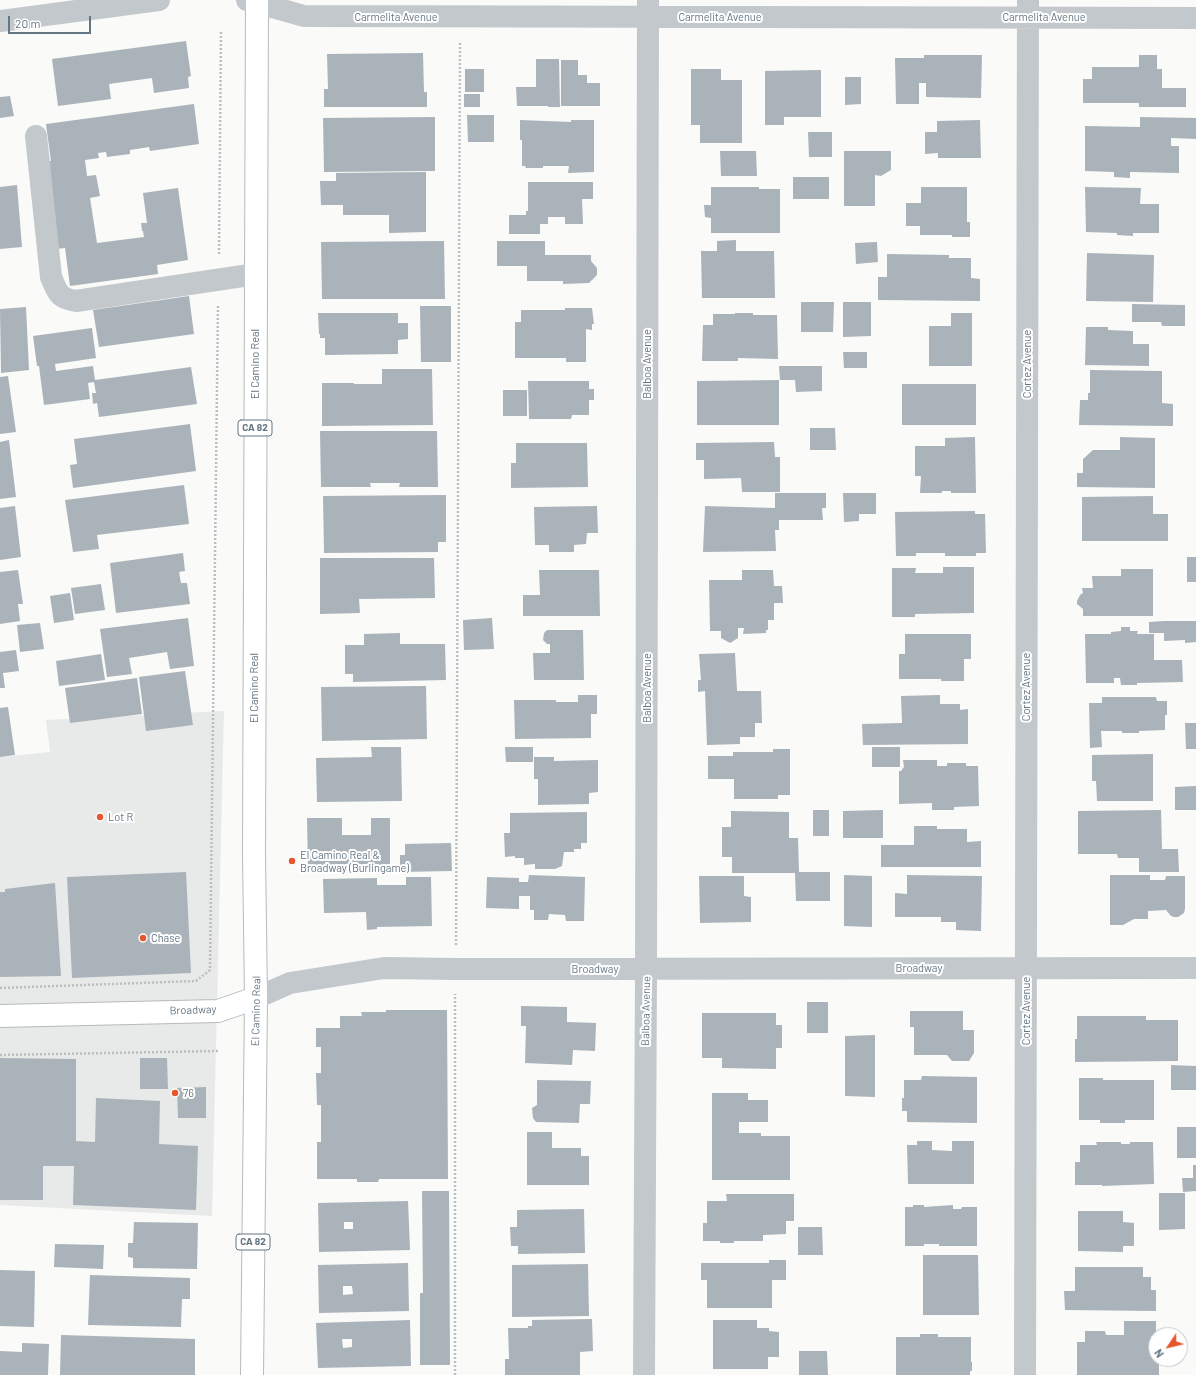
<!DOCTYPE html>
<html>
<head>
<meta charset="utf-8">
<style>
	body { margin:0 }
	#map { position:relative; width:1196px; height:1375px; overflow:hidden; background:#fafaf8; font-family:Barlow,sans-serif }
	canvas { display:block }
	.north { position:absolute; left:1148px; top:1327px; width:40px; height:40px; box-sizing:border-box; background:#fff; border:1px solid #c1c8cd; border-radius:50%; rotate:235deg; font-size:11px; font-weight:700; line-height:16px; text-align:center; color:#657683 }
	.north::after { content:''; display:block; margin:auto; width:14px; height:18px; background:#e4572e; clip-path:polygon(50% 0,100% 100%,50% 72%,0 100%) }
	.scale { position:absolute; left:8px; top:16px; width:83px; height:18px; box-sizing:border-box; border:2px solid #657683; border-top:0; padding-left:5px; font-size:12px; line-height:14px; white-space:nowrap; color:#657683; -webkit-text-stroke:3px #fff; paint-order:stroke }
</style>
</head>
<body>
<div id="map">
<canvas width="1196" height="1375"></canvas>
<div class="north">N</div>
<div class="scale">20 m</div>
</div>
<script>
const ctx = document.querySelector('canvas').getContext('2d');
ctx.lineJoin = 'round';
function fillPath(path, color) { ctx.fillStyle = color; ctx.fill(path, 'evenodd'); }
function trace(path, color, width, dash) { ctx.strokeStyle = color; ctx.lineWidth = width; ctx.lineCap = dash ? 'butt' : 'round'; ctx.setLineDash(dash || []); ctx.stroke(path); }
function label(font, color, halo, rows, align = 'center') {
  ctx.font = font + ' Barlow,sans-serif'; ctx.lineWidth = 4; ctx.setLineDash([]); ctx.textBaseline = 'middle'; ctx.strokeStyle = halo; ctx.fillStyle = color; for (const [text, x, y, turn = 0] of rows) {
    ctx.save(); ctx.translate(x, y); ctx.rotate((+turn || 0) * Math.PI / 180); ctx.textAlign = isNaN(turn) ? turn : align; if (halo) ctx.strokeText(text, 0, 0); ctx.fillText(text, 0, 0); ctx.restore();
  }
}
const built = new Path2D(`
	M224 711 212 1216 0 1205V757L50 752 46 720Z`);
const building = new Path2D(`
	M186 41 191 76 188 77 189 88 154 93 152 78 109 84 111 99 58 106 52 59Z
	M423 53 424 92H427V107H324V89H328L327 54Z
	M924 55H982L981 98 926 97V83H919V104H896L895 58H924Z
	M1139 55H1157V69H1162V88H1186V107H1139V103H1083V79H1092V67H1139Z
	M536 59H559L560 107H548V106H517L516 87H536Z
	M561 60H578V75H587V83H600V106H561Z
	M465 69H484V92H465Z
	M691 69H721V80H742V143H700V125H691Z
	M821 70V117H784V125H765V71Z
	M845 77H861V104L845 105Z
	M464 94H480V107H464Z
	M10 96 14 116 0 118V97Z
	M194 104 199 144 150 151 149 147 130 150V154L107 157 106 152 98 153 99 158 85 160 87 176 96 175 100 196 90 198 97 243 144 237 143 231H142L141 223H147L143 193 178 188 188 260 157 265 158 274 70 286 65 248 56 249 48 161H51L46 124Z
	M467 115H494V142H468Z
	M435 117V171L324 172 323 118Z
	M1140 117 1196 118V139L1171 138V146H1179V173L1130 172V178L1114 177V172L1085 171V126L1140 127Z
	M520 120 571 122V120H594V172L568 173 569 166H543V168H526L525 166H522V140H520Z
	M980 120 981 158H938V153L925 154V132H937V121Z
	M808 132H832V157H809Z
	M720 151H756L757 176H721Z
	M844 151H891V170L881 176 875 175V206H844Z
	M426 172V232L389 233V215H343V205H321L320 181H336V173Z
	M793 177H829V199H793Z
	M528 182H593V199H582L583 224H565V217H548V224H540V234H509V215H526V211H528Z
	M17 185 22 247 0 249V187Z
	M711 187H759V189H780V233H711V218L705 217 704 205H711Z
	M921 187H967V222H970V237H952V235H920V226H906V203H921Z
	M1085 187 1141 188 1140 204H1159V233H1133V236L1117 235V233L1086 232Z
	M736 240V251H774L775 298H702L701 251H717V241Z
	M444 241 445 299H322L321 242Z
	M497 241H545V255H591V261L597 268V275L589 283 563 284V281H527V266H497Z
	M877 242 878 262 856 264 855 243Z
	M1087 253 1154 255 1153 302 1086 301Z
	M887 254 949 255V258H971V278L980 279V301L878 300V277H887Z
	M189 296 194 334 99 347 93 310Z
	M801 302H834L833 332H801Z
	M843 302H871V336L843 337Z
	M1132 304 1185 305V326H1162L1161 322H1132Z
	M420 306H451V362H421Z
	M26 307 29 370 1 373 0 309Z
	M565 308H592L594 324H592V330L586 329V362H566V358H515V322H521V310H565Z
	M318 313H398V323H408V339L398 340V354L325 355V338H320V334H319Z
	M735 313H753V315H777L778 359 738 358V361H702L703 325H713V314H735Z
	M951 313H972V366H929V326H951Z
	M1086 327H1108V330L1133 331V344H1149V366L1085 365Z
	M92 328 96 358 55 364 56 371 93 366 95 380 191 367 197 404 99 417 97 403 93 404 92 393H96L94 382 88 383 90 399 44 405 39 366H37L33 336Z
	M843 352H867V368H844Z
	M779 366H822V391L796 392 795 380H780Z
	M382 369H432L433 425 322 426V383H354V384H382Z
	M1090 370 1162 371V403L1173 404V426L1079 425 1080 400H1088V393H1090Z
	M8 376 16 432 0 434V377Z
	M779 380V425H697V381Z
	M528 381H589V389H594V400H589V415H572L571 419H529Z
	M902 384H976V425H902Z
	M503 390H527V416H503Z
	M190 424 196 471 73 488 70 465 77 464 74 439Z
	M810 428H835L836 450H810Z
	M320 431H437L438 487H399L400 483H370L371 487H321Z
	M975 437 976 493H951V491H942V493H920L921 476H915V446H945V438Z
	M1120 437 1155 438V488L1077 487V473H1083V459L1093 450H1120Z
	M9 440 16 497 0 499V442Z
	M774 442 775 457H780V492H742L741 478 704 479V460H696V443Z
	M516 443H587L588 487 511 488V463H516Z
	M184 485 189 524 97 535 99 549 73 552 65 500Z
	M775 493H826V508H822L823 520H779V530H775L776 551 703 552 705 506 775 508Z
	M843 493H876V514H859V521L844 522Z
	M446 495V542H438V552L324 553 323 496Z
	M1153 496V514H1168V541H1082V497Z
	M15 506 21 557 0 560V508Z
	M597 506 598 533H587L586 544 574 545V552H549V545H535L534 507Z
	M975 511V514H985L986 553H976V556H945V553H916V556H896L895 512Z
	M183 553 185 571 179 572 181 583H187L190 604 116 613 110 563Z
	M1187 557H1196V582H1187Z
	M320 558H434L435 598 359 599 360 613 320 614Z
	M943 567H974V613L915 614V617H892V568H916L915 573H943Z
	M1121 569H1153V616H1083V609L1077 604V601L1080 595 1083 593 1082 588H1093L1092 576H1121Z
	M18 570 23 604H18L20 621 0 624V572Z
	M539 570H599L600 616H523V595H540Z
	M742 570H773L774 586H782L783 603H774V620H768V630H766V633L743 634 744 628H738V638L730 643 721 638V631H710L709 580H742Z
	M101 584 105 610 75 614 71 588Z
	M70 593 74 620 54 623 50 596Z
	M188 618 194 666 170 669 167 652 129 658 132 674 107 677 100 629Z
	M492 618 494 649 464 650 463 620Z
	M1164 621H1196V642L1185 643V640L1164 641V633H1149V622Z
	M40 623 44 649 20 652 17 625Z
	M1121 627H1130V631H1138L1137 634H1154V660H1182L1183 682 1137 683V685H1121L1120 678H1114V683H1086L1085 634H1111V632L1121 631Z
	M547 630H583L584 680H534L533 653H550V644H547L543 640 544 633Z
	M400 633V644H445L446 680 353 682V674H345V645H364V634Z
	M905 634H971V659H964V681H941V679H899V654H905Z
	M16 650 19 671 3 673 5 688H0V652Z
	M735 653 737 691H761L762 723H755V737H740V744L707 745 705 691 698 692V680H701L699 654Z
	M101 654 105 680 59 686 56 661Z
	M185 671 193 725 146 731 139 677Z
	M137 678 142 714 70 723 65 688Z
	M426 686 427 739 322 741 321 687Z
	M578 695H597V714H591V738L515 739 514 700H556V702H578Z
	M940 695V704H960V710L968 709V744L863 745 862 724 902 723 901 696Z
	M1102 697H1156L1157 701H1167V715H1165V730L1139 731V733H1122V731H1101L1102 747 1090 748 1089 703H1102Z
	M8 707 15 755 0 757V708Z
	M1185 723H1196V749H1186Z
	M371 747H401L402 801 317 802 316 758 372 757Z
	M505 747H533V762H506Z
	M872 747H900V767H872Z
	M773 749H790V795H778V799H734V779H708V756H733V752H773Z
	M1153 754V801H1097L1096 781H1092V755Z
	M534 757H554V761L598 760V792L589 793V804L538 805V779H534Z
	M903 760H937V766H947V763H966V766H978L979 806 954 807V810H932V803L899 804V771H901L904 767Z
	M1196 786V810H1175V787Z
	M813 810H829V836H813Z
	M883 810V838H843V811Z
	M1161 810 1162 849H1178L1179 872H1139V858H1118L1117 854H1078V811Z
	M731 811 789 812V838H798L799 872H830V901H796L795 873H732V857H722V827H731Z
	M587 812V843H581V849H574V852H564L562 866 555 869H535V864L524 865V858H515V856L505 857 504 833H510V813Z
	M307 818H342V835H371V818H390V867L368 868 367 871H347V868L308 869Z
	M914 826H937V829H967V842L981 841V867H881V845H914Z
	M451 843 452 871 400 872V855H405V844Z
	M186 872 191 973 72 978 67 877Z
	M529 875 585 877 584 921H566L565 915 549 914 548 920H534V910H530V896H519V909L486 908 487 877 519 878V882H528Z
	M844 875 872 876V927L844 926Z
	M907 875 982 876 981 931 956 930V922H941V917H895V893L907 894Z
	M1110 875H1150V880H1165L1166 876H1185V909L1184 913 1178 917H1174L1171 916 1166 910 1148 911V919H1134L1123 925H1110Z
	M699 876H744V896L751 897V922L700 923Z
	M406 877H431L432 926 377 927V929L367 930 366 912 324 913 323 879 377 878V885H406Z
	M55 883 61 976 0 977V892H5V889Z
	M807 1002H828V1033H807Z
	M521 1006 567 1007V1022L596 1023 595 1051 573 1050 572 1065 525 1063 526 1026H521Z
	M386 1010H447L448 1179H379L378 1182H357V1179H317V1142H321V1105H317L316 1073H321V1047H316V1028H340V1016H362L361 1012H386Z
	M910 1011H963V1030H974V1053L969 1061H952L947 1055H914V1027H910Z
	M702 1013H776V1025H782V1048H776V1069L722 1068V1058H702Z
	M1077 1016H1146V1020H1178V1061L1075 1062V1039H1077Z
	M875 1035V1097L845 1096V1036Z
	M0 1058 76 1059V1141L95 1142 96 1098 160 1101 159 1144 198 1146 196 1210 73 1205 74 1166H43V1200H0Z
	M140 1058H167L168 1089H140Z
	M1171 1065 1196 1066V1090H1171Z
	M922 1076 977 1077V1123L907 1122V1111H902V1098H904V1080H921Z
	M1079 1078H1103V1080H1154V1120H1125V1123H1100V1120H1079Z
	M537 1080 591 1081 590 1104H580L579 1123 536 1122 533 1118 532 1108 537 1105Z
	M206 1087V1118H178L177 1088Z
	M712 1093H748V1100H768V1122H739V1133H761V1136H790V1180H712Z
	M1177 1127H1196V1158H1177Z
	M527 1132H552V1148H581V1156H589V1185H527Z
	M917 1141H932V1150L952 1151V1141H974V1184H908L907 1145H917Z
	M1096 1142H1121V1144H1130V1142H1153L1154 1184 1102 1186V1185H1075V1162H1080V1145H1097Z
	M1193 1165H1196V1191L1183 1192 1182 1178H1193Z
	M422 1191H449L450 1365H420V1293H423Z
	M1159 1193H1185V1229L1159 1230Z
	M726 1194H794V1221H786V1234L763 1235V1241H734V1243H720V1241H703V1223H707V1201H727Z
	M408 1201 410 1250 319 1252 318 1203ZM344 1222H353V1229H344Z
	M913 1205H924V1207L953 1205V1209H961L962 1207H977V1246H939V1244H924V1246H905V1207H913Z
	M584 1209 585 1253 518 1254V1246H511L510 1227H517V1210Z
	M1078 1211H1123V1222L1134 1223V1246H1123V1252L1078 1251Z
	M134 1222 198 1223 197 1269 133 1268V1258L128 1257V1243H133Z
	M798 1227H822L823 1255H798Z
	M55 1244 104 1245 103 1269 54 1267Z
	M923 1255H978L979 1315H923Z
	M769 1260H786V1280H772V1308H707V1280H701V1263H769Z
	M408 1263 409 1311 319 1313 318 1265ZM343 1286H352L353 1294 343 1295Z
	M588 1264 589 1316 512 1317V1265Z
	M1075 1267H1143V1277H1151V1290H1156V1311L1065 1310 1064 1291H1075Z
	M0 1270 35 1271 34 1327 0 1326Z
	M90 1275 190 1278V1299H182L181 1327 88 1325Z
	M592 1319 593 1351 580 1352V1375H505V1359H509L508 1328H528V1326H532V1320Z
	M410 1320 411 1366 318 1368 316 1323ZM342 1339H352V1347L343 1348Z
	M713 1320H757V1328H769V1331L779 1332V1357H768V1369H713Z
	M1124 1321H1156V1336H1151V1352H1156V1359H1159V1375H1077V1342H1085V1331H1105L1106 1335H1124Z
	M920 1334H938V1337H971V1362H972V1371H970V1375H896V1337H920Z
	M61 1335 195 1339V1375H60Z
	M22 1343 49 1344 48 1375H0V1351L22 1352Z
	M799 1351H827L828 1375H799Z`);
const path = new Path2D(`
	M219 254 221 30
	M456 945 460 42
	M0 988 196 981 210 970 218 305
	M0 1055 218 1051
	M455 1375V994`);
const minor = new Path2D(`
	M247 0 304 16 1196 18
	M0 21 159 0
	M36 136 51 277C58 293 58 298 76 301L256 274
	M256 998 290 983 384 968 455 969 1196 968
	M644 1375 646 968 648 0
	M1025 1375 1028 0`);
const major = new Path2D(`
	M0 1016 218 1011 256 998
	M252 1375 256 998 254 854 257 0`);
const markers = [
	[100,817,4,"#e4572e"],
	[292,861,4,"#e4572e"],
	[143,938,4,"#e4572e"],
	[175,1093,4,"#e4572e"]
];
const shields = [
	[255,428,34],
	[253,1242,34]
];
const shieldNames = [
	["CA 82",255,428],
	["CA 82",253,1242]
];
const streetNames = [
	["Carmelita Avenue",396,17],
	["Carmelita Avenue",720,17],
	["Carmelita Avenue",1044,17],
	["El Camino Real",255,364,-90],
	["Balboa Avenue",647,364,-90],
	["Cortez Avenue",1027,364,-90],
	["Cortez Avenue",1026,687,-90],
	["El Camino Real",254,688,-90],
	["Balboa Avenue",647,688,-90],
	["Broadway",919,968],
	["Broadway",595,969],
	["Broadway",193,1010,-2],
	["El Camino Real",256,1011,-89],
	["Balboa Avenue",646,1011,-89],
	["Cortez Avenue",1026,1011,-90]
];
const poiNames = [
	["Lot R",108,817],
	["El Camino Real &",300,855],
	["Broadway (Burlingame)",300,868],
	["Chase",151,938],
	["76",183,1093]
];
fillPath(built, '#e8e9e9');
fillPath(building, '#aab3b9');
trace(major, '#b5babe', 24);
trace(path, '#bbbfc2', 2.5, [2, 2]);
trace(minor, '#c3c8cc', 22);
trace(major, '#fff', 22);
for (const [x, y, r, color] of markers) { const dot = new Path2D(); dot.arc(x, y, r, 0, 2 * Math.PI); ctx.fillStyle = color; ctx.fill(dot); trace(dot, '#fff', 1.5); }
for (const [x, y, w] of shields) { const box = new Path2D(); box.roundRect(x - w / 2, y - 8, w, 16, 3); ctx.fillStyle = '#fff'; ctx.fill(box); trace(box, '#657683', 1); }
label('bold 10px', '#657683', null, shieldNames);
label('11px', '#657683', '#fff', streetNames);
label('11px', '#657683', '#fff', poiNames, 'left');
</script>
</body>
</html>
